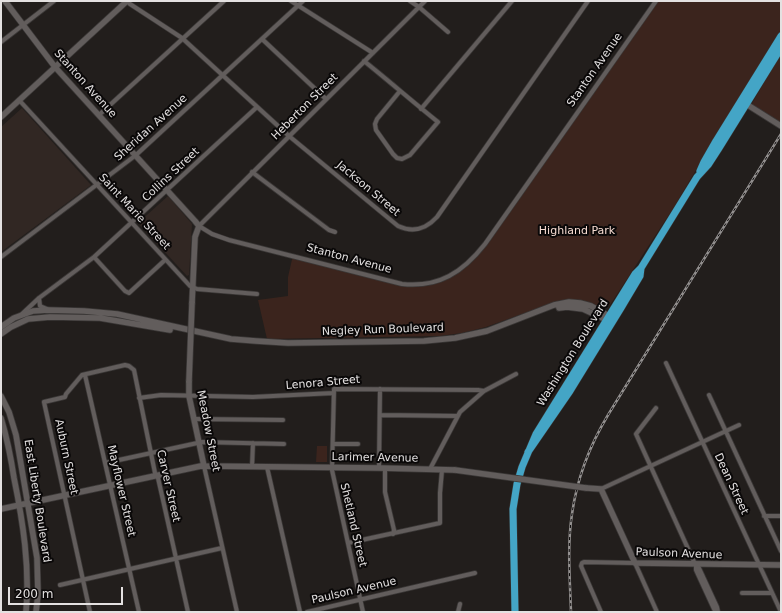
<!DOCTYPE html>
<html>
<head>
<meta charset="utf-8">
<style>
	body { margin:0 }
	#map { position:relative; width:782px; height:613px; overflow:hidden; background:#221e1c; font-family:"DejaVu Sans",sans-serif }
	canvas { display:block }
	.frame { position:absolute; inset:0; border:2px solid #e4e1e1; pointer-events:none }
	.scale { position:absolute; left:8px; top:587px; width:115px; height:18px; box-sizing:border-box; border:2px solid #e4e1e1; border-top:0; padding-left:5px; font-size:12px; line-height:14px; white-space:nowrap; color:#e4e1e1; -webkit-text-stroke:3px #0a0808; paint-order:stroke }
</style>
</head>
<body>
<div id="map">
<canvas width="782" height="613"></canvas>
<div class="frame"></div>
<div class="scale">200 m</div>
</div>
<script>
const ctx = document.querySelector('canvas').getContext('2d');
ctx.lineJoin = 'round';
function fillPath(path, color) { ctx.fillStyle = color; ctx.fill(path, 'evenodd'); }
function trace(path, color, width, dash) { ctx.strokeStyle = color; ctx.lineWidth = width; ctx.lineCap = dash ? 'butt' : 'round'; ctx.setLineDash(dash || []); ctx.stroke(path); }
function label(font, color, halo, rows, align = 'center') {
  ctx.font = font + ' "DejaVu Sans",sans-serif'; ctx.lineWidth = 4; ctx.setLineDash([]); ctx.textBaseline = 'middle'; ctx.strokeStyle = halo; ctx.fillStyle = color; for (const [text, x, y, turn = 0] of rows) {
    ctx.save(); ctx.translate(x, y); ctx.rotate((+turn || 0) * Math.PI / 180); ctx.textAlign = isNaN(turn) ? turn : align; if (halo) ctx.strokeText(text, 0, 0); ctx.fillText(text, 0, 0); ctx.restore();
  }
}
const built = new Path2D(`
	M22 108 91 185 1 252V127Z
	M168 196 192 224 189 275 187 276 138 223Z`);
const green = new Path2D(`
	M656 1H781V33L706 153 674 207 610 305 603 308 581 300H561L486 327 462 333 440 336 267 339 258 300 288 296V277L293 255 408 284 428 283 458 272 473 259Z
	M781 54V123L754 107 752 103Z
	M317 446H327V462H316Z`);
const street = new Path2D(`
	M127 1 130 4 182 38 289 136 398 226C413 233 426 229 437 217L588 1
	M291 1 373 53
	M410 1 419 7 448 32
	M425 1 199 226 212 234 229 240 402 284C439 288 463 272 485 244L656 1
	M262 39 326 99
	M1 42 54 1
	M364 61C389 81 413 102 438 122L410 155 402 159 397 158 393 154 376 130 375 124 377 119 400 91
	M19 100 190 286 197 289 257 294
	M421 109 512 1
	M99 115 224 1
	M252 172 329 230 335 232
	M1 257 136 155 303 1
	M94 257 125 291 129 293 165 260
	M39 298 40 306 47 309
	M22 314 39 298 94 257 257 107
	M666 363 781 612
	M85 375 139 612
	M709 395 781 551
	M139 398 161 395 253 397 334 393
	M656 408 636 434 695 564 699 568 717 607 718 612
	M380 415 458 416
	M194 419 283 420
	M333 444H358
	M105 463 202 442 284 444
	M204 466 237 612
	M252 467 253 443
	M267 467 300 612
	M379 468 380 389
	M385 468V492L394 530 393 534
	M430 469 460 412 484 391 516 374
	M601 489 739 425
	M764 516H781
	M348 543 440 523V493L442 470
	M696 566V570L714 609 717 612
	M60 585 222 548
	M742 593H772
	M90 612 44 402 65 397 66 394 82 375 125 365 129 366 134 370 155 473 158 478 163 500 188 612
	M307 612 475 573
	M363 612 332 470 334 389 478 390 484 391
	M458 612 460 604
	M601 612 581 566 582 563 584 562 635 563 657 612`);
const secondary = new Path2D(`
	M5 1 55 67 195 221 199 226 195 237 192 303
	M743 102 781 126
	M1 117 127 1
	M559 308 567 307 583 309 609 321
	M1 327 14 318 33 311 48 310 84 311 117 314 231 339 256 341 288 343 424 341 455 338 487 331 554 305 569 302 580 303 591 306 609 316 611 319
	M1 334 11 327 28 319 50 317 100 318 170 330
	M189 381V396L204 466
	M1 396 9 412 16 435 37 558 38 594 36 612
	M1 418C7 438 11 458 14 478 23 522 30 567 26 612
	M586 488 601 489 635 563 781 565
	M1 509 201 466 379 468 455 470`);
const highway = new Path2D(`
	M700 171 704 162 716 141 781 36
	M528 452 570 391 621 308 640 276 641 268 697 177 708 165 719 148 781 48
	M515 612 513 509 517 484 522 467 536 434 635 274 641 268`);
const rail = new Path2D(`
	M571 612C570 580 567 546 572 514 577 478 590 445 608 415L781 134`);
const secondaryBridge = new Path2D(`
	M189 381 192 303
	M455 470 586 488`);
const streetNames = [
	["Stanton Avenue",595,70,-55],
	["Stanton Avenue",85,84,48],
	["Heberton Street",305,107,-45],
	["Sheridan Avenue",151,128,-42],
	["Collins Street",171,175,-43],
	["Jackson Street",368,189,40],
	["Saint Marie Street",134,212,47],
	["Stanton Avenue",349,259,15],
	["Negley Run Boulevard",383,330,-2],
	["Washington Boulevard",573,353,-58],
	["Lenora Street",323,383,-5],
	["Meadow Street",208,431,79],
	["Auburn Street",66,457,78],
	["Larimer Avenue",375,458,1],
	["Dean Street",731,484,65],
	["Carver Street",168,486,77],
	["Mayflower Street",121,491,77],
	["East Liberty Boulevard",37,501,81],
	["Shetland Street",353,525,77],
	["Paulson Avenue",679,554,2],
	["Paulson Avenue",354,591,-13]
];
const parkNames = [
	["Highland Park",577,231]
];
fillPath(built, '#312723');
fillPath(green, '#3b241d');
trace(street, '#3b3837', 5.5);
trace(secondary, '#3b3837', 7);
trace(highway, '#3b3837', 8);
trace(street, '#625d5c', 4);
trace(secondary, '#625d5c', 5.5);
trace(highway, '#44a5c6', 7);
trace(rail, '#949190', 2.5);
trace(rail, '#0a0808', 1, [3]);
trace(secondaryBridge, '#3b3837', 7, []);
trace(secondaryBridge, '#625d5c', 5.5);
label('11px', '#e4e1e1', '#0a0808', streetNames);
label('11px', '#f7dcd2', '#0a0808', parkNames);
</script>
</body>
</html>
